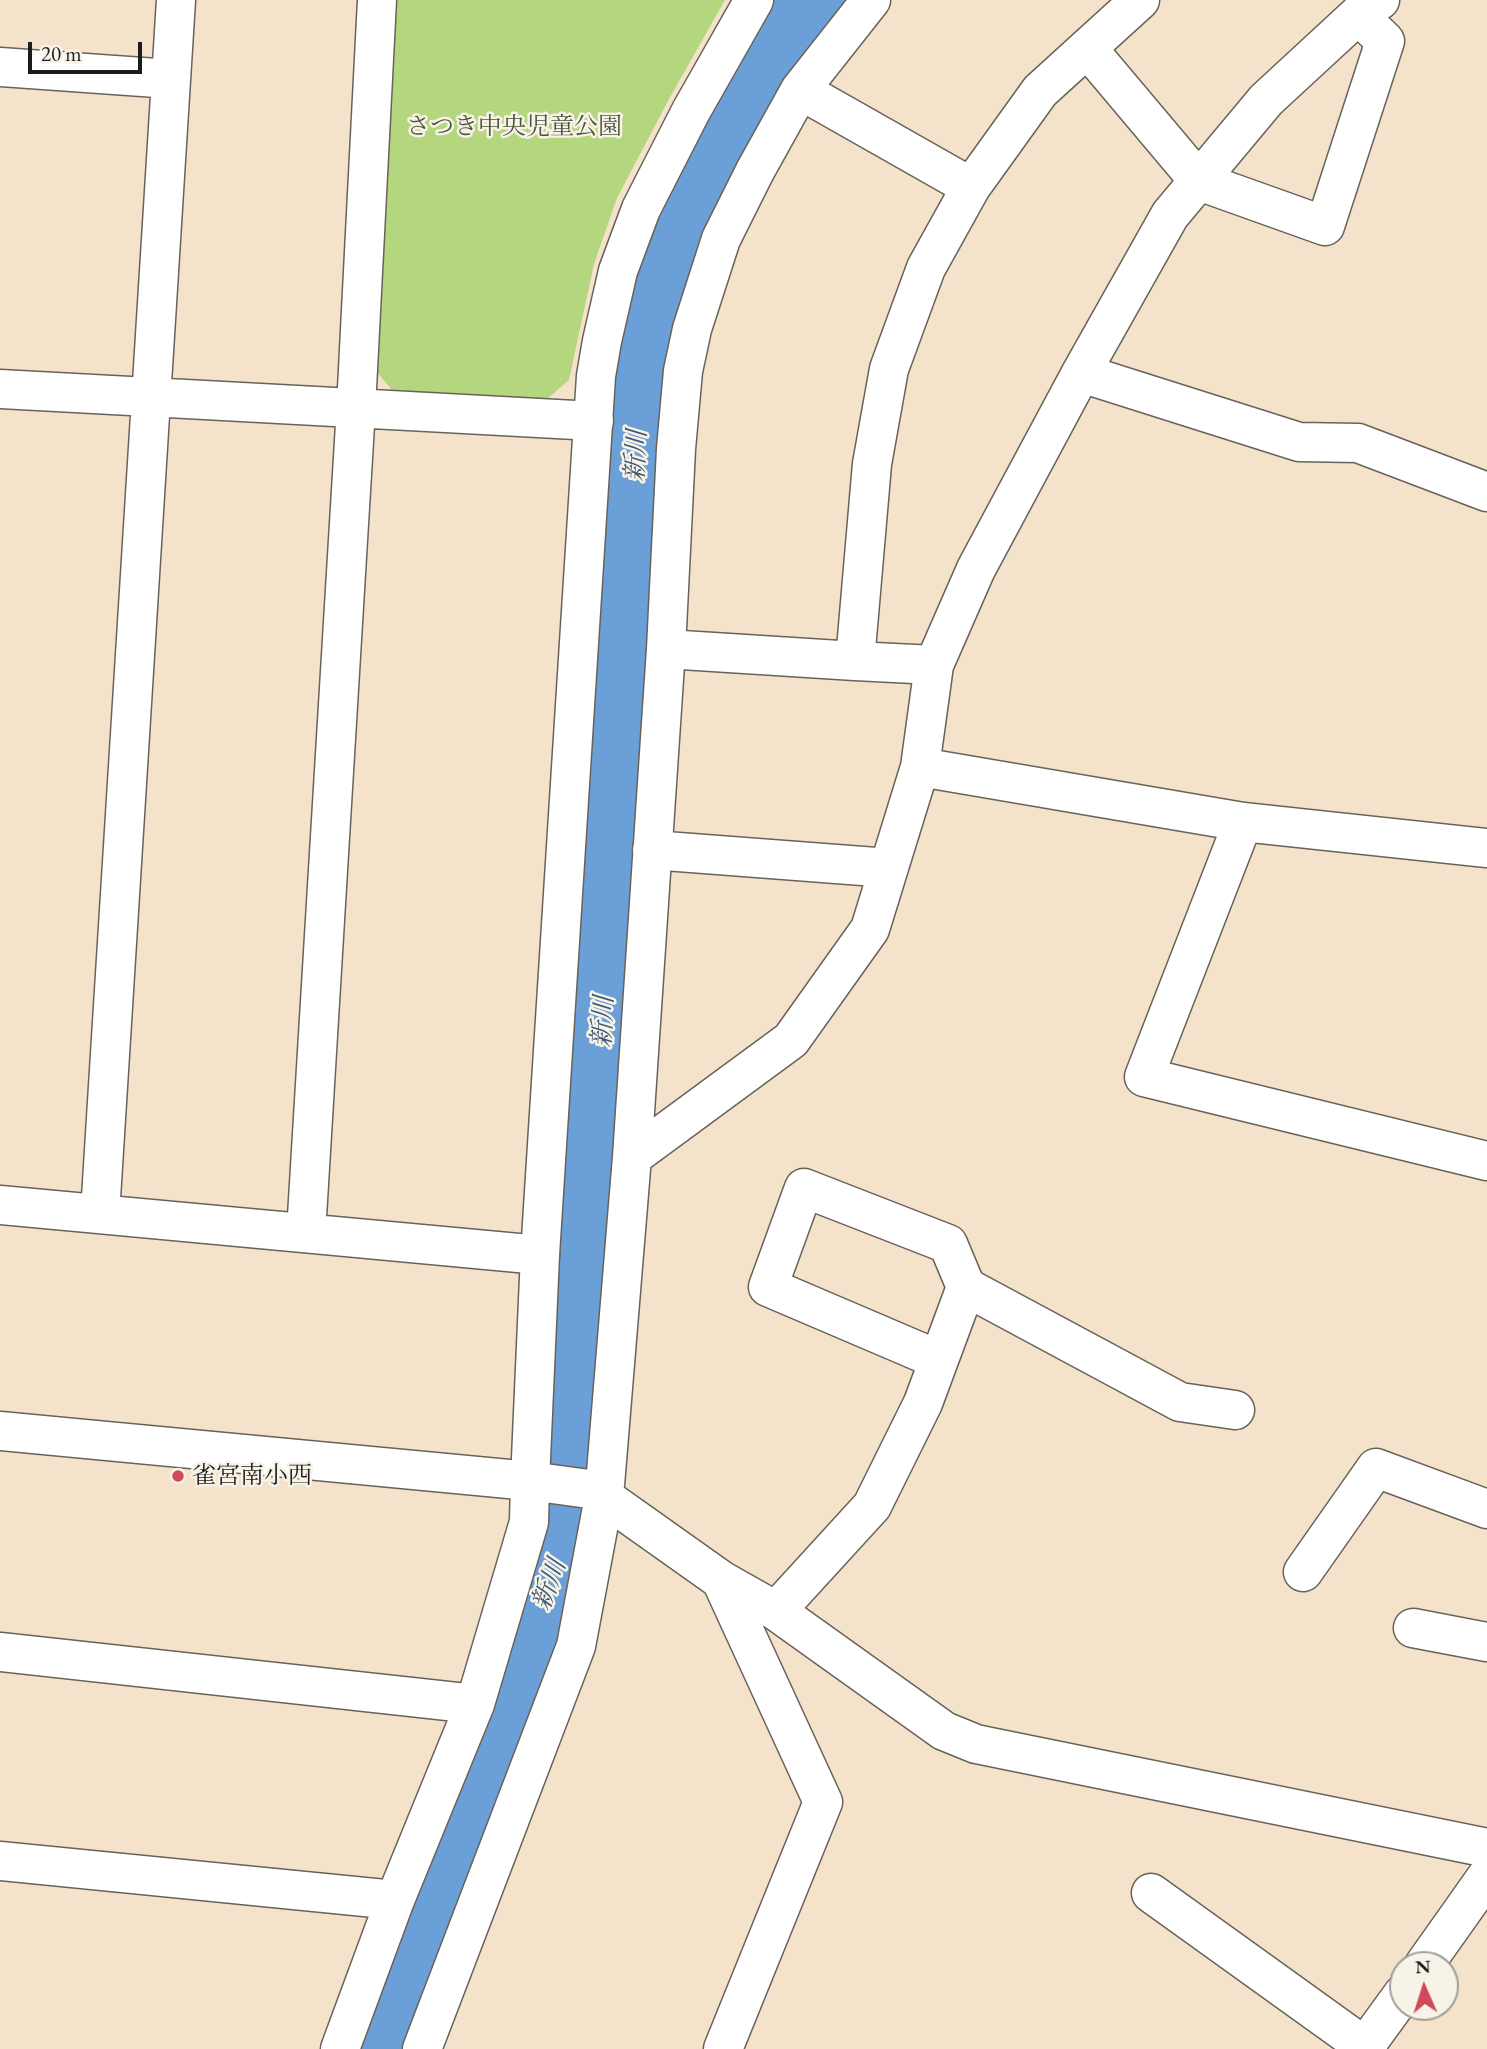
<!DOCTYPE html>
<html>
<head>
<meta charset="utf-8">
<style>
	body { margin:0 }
	#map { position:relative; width:1487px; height:2049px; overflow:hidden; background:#f4e3ca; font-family:"EB Garamond",serif }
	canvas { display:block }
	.north { position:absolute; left:1389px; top:1951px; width:70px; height:70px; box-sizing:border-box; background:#f7f3e8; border:2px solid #9f9d96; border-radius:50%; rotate:357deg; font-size:19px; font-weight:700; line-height:28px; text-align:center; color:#1c1c1c }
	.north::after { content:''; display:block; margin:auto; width:24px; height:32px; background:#d1495b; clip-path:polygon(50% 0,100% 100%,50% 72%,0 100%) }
	.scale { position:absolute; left:28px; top:42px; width:114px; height:32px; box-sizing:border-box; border:4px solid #1c1c1c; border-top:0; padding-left:9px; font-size:21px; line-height:24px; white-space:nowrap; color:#1c1c1c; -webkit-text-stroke:5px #f7f3e8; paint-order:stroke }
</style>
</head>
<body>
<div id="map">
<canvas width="1487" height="2049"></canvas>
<div class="north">N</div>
<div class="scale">20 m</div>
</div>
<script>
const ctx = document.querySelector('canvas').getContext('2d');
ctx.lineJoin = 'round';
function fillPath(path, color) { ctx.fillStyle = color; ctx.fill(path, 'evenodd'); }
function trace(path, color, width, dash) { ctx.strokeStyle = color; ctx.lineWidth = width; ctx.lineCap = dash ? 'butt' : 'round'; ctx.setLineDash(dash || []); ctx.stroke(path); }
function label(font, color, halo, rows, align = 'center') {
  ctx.font = font + ' "EB Garamond","Noto Serif JP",serif'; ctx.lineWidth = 5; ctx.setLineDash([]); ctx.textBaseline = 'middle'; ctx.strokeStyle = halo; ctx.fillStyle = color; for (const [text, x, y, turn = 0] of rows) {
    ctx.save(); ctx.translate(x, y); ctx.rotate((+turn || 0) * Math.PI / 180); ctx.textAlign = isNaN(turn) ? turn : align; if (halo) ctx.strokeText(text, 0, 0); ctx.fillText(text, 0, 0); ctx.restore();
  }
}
const green = new Path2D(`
	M397 0H725L669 99 617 198 594 264 569 380 546 400 392 390 375 370Z`);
const river = new Path2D(`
	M380 2049 567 1538 580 1430 630 639 639 417 648 350 665 298 714 167 811 0`);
const minor = new Path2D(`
	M1087 48 1199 181 1325 226 1385 41 1358 15
	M0 67 171 79
	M800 90 971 187
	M1081 373 1299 442 1358 443 1487 492
	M0 389 594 421
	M666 649 855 661 872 464 889 369 926 268 971 187 1040 91 1140 0
	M855 661 934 665
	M920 767 1243 822 1487 848
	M1243 822 1144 1077 1487 1161
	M652 850 889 868
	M632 1157 791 1040 870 929 920 767 934 665 976 569 1081 373 1170 215 1266 100 1358 15 1380 0
	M0 1205 540 1255
	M100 1214 176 0
	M306 1233 356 408 377 0
	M939 1360 768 1287 804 1188 948 1244 966 1287
	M0 1431 530 1481 589 1489 604 1497 721 1580 823 1802 723 2049
	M1303 1572 1376 1468 1487 1509
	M721 1580 776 1611 944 1731 976 1744 1487 1848
	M776 1611 872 1506 923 1403 966 1287 1180 1402 1235 1410
	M1413 1628 1487 1642
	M0 1652 475 1704
	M0 1861 395 1900
	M1151 1893 1368 2049
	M1424 1965 1487 1876
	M340 2049 395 1900 475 1704 529 1522 530 1481
	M422 2049 576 1646 604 1497 632 1157 666 649 676 449 683 371 692 329 721 239 755 171 800 90 871 0
	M1363 2049 1403 1994`);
const tertiary = new Path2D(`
	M530 1481 540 1255 596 376 602 341 618 271 641 209 691 111 754 0`);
const markers = [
	[178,1476,7,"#d1495b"]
];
const parkNames = [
	["さつき中央児童公園",514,127]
];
const poiNames = [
	["雀宮南小西",192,1476]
];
const waterNames = [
	["新川",637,456,-87],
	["新川",604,1022,-87],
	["新川",550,1585,-70]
];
fillPath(green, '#b4d67e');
trace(river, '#6aa0d7', 68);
trace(minor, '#686259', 41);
trace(tertiary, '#686259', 41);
trace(minor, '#fff', 38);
trace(tertiary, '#fff', 38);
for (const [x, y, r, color] of markers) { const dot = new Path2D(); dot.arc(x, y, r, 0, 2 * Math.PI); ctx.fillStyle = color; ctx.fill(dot); trace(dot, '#f7f3e8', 2.5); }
label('24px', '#4a5439', '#f7f3e8', parkNames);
label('24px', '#1c1c1c', '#f7f3e8', poiNames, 'left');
label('italic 26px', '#3f5770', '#f7f3e8', waterNames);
</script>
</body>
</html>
